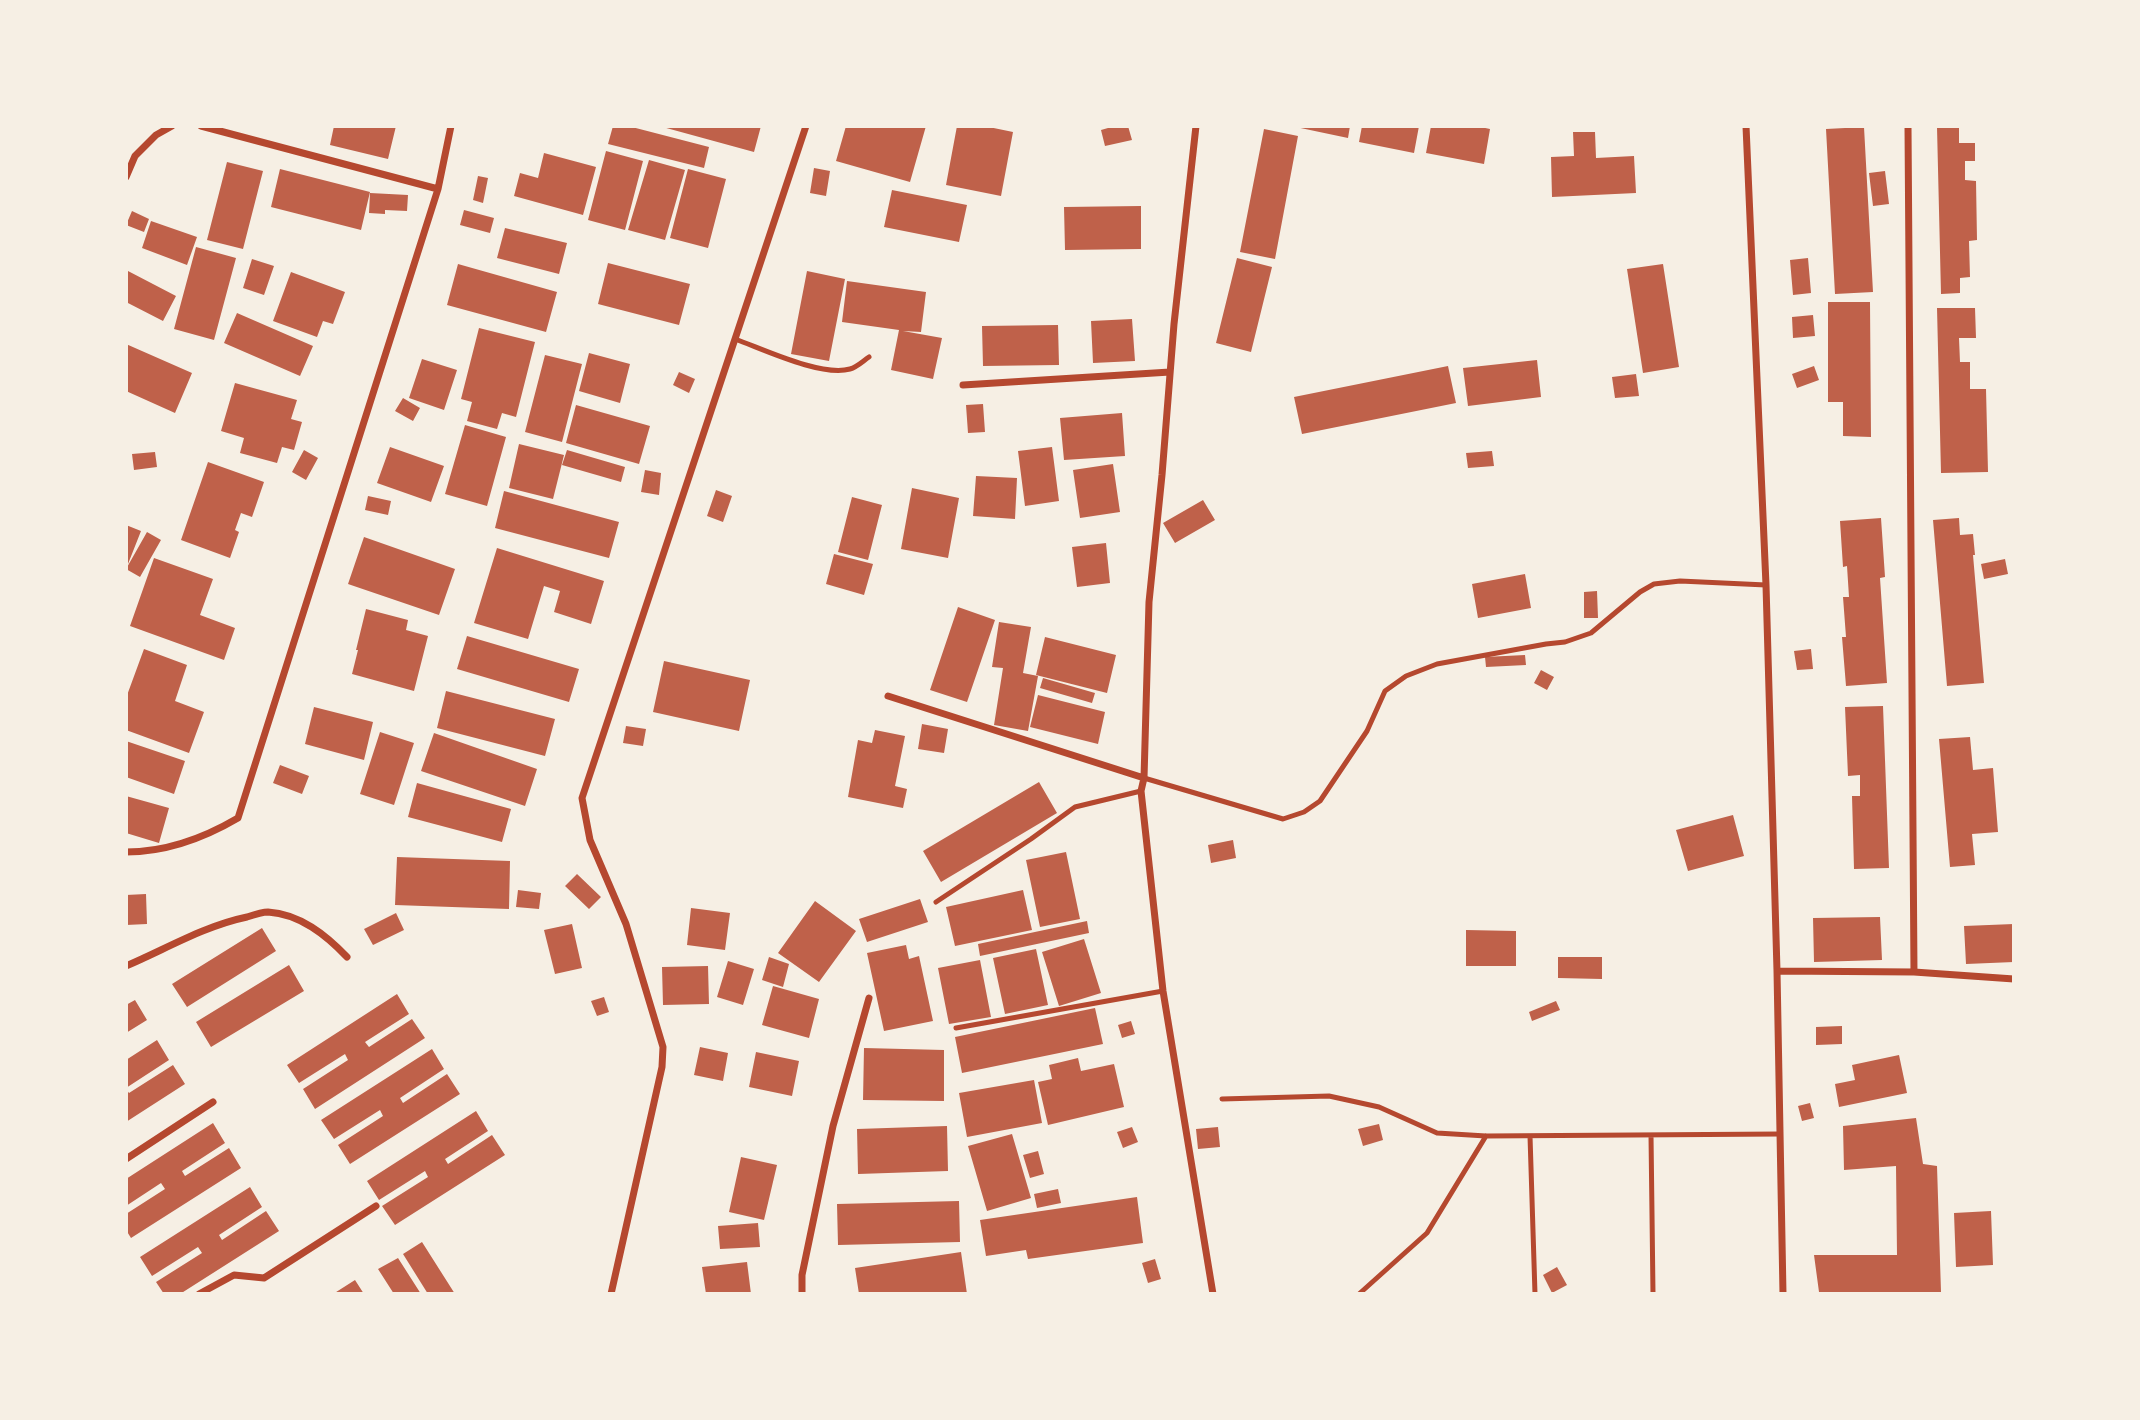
<!DOCTYPE html>
<html>
<head>
<meta charset="utf-8">
<style>
	body { margin:0 }
	#map { position:relative; width:2140px; height:1420px; overflow:hidden; background:#f6efe4; font-family:"PT Sans Narrow",sans-serif }
	canvas { display:block }
	.frame { position:absolute; inset:0; border:128px solid #f6efe4; pointer-events:none }
</style>
</head>
<body>
<div id="map">
<canvas width="2140" height="1420"></canvas>
<div class="frame"></div>
</div>
<script>
const ctx = document.querySelector('canvas').getContext('2d');
ctx.lineJoin = 'round';
function fillPath(path, color) { ctx.fillStyle = color; ctx.fill(path, 'evenodd'); }
function trace(path, color, width, dash) { ctx.strokeStyle = color; ctx.lineWidth = width; ctx.lineCap = dash ? 'butt' : 'round'; ctx.setLineDash(dash || []); ctx.stroke(path); }
const building = new Path2D(`
	M334 126H396L388 159 330 145Z
	M613 126H628L709 147 704 168 608 144Z
	M659 126H761L754 152Z
	M846 126H926L910 182 836 161Z
	M957 126H984L1013 132 1001 196 946 185Z
	M1115 126H1128L1132 140 1105 146 1101 130Z
	M1291 126H1350L1348 138Z
	M1362 126H1419L1414 153 1359 142Z
	M1431 126H1476L1490 129 1484 164 1426 153Z
	M1864 127 1873 292 1835 294 1826 129Z
	M1937 127H1959V143H1975V161H1965V180L1976 181 1977 240 1969 241 1970 277 1960 278V293L1941 294Z
	M1264 129 1298 136 1275 259 1240 252Z
	M1573 132H1595L1596 158 1634 156 1636 193 1552 197 1551 157 1574 156Z
	M606 151 643 161 625 230 588 220Z
	M544 153 596 167 583 215 514 196 520 173 538 178Z
	M649 160 685 170 665 240 628 230Z
	M227 162 263 171 243 249 207 240Z
	M814 168 830 171 826 196 810 193Z
	M280 169 370 192 361 230 271 207Z
	M688 169 726 179 708 248 670 238Z
	M1885 171 1889 204 1873 206 1869 173Z
	M478 176 488 178 483 203 473 200Z
	M892 190 967 205 959 242 884 227Z
	M370 193 408 195 407 211 385 210V214L369 213Z
	M1141 206V249L1065 250 1064 207Z
	M464 210 494 218 490 233 460 225Z
	M132 211 149 219 144 232 126 225Z
	M151 221 197 237 187 265 142 248Z
	M505 228 567 243 559 274 497 258Z
	M196 247 236 258 214 340 174 329Z
	M1237 258 1272 267 1251 352 1216 343Z
	M1808 258 1811 293 1793 295 1790 260Z
	M252 259 274 266 264 295 243 288Z
	M608 263 690 284 679 325 598 304Z
	M458 264 557 292 546 332 447 305Z
	M1663 264 1679 367 1643 373 1627 269Z
	M128 271 176 296 163 321 126 302V274Z
	M807 271 845 279 829 361 791 354Z
	M291 272 345 292 333 324 323 321 317 337 273 321Z
	M847 281 926 292 921 332 903 331 942 338 933 379 891 370 899 330 842 322Z
	M1828 302H1870L1871 437 1843 436V402H1828Z
	M1937 308H1975L1976 338H1959L1960 362H1970V389H1986L1988 472 1941 473Z
	M237 313 313 346 300 376 224 343Z
	M1813 315 1815 336 1793 338 1792 317Z
	M1132 319 1135 361 1093 363 1091 321Z
	M1058 325 1059 365 983 366 982 326Z
	M479 328 535 342 516 417 502 413 497 429 467 421 472 402 461 399Z
	M126 344 192 373 175 413 126 391Z
	M589 353 630 364 620 403 579 391Z
	M545 355 582 364 562 442 525 432Z
	M422 359 457 370 444 410 409 398Z
	M1537 360 1541 397 1468 406 1463 368Z
	M1448 366 1456 403 1302 434 1294 397Z
	M1814 366 1819 380 1797 388 1792 374Z
	M679 372 695 379 689 393 673 385Z
	M1636 374 1639 396 1615 398 1612 377Z
	M235 383 297 400 291 419 302 422 294 450 282 447 277 463 240 453 244 438 221 431Z
	M403 398 420 408 413 421 395 411Z
	M983 404 985 432 968 433 966 405Z
	M576 405 650 426 639 464 566 443Z
	M1122 413 1125 456 1064 460 1060 418Z
	M465 425 506 437 487 506 445 494Z
	M519 444 564 455 553 499 509 488Z
	M390 447 444 466 431 502 377 483Z
	M1052 447 1059 501 1025 506 1018 451Z
	M304 450 318 458 306 480 292 472Z
	M567 450 625 467 621 482 562 465Z
	M1492 451 1494 466 1468 468 1466 453Z
	M155 452 157 467 134 470 132 454Z
	M208 462 264 482 252 517 241 513 235 530 239 532 230 558 181 540Z
	M1113 464 1120 512 1080 518 1073 470Z
	M645 470 661 473 659 495 641 492Z
	M976 476 1017 478 1015 519 973 516Z
	M912 488 959 498 948 558 901 549Z
	M716 490 732 496 723 522 707 516Z
	M504 491 619 522 609 558 495 528Z
	M368 496 391 501 388 515 365 510Z
	M852 497 882 505 868 560 838 552Z
	M1203 500 1215 520 1175 543 1163 523Z
	M1881 518 1885 577 1880 578 1887 683 1846 686 1842 637H1846L1843 597H1849L1847 566 1843 567 1840 521Z
	M1959 518 1960 535 1973 534 1975 555H1973L1984 683 1947 686 1933 520Z
	M126 525 141 531 128 564 126 563Z
	M147 532 161 540 140 577 126 569Z
	M364 537 455 569 439 615 348 584Z
	M1106 543 1110 583 1077 587 1072 547Z
	M497 548 604 581 591 624 554 612 560 591 544 586 528 639 474 623Z
	M834 554 873 564 864 595 826 584Z
	M154 558 213 579 200 615 235 628 224 660 130 626Z
	M2005 559 2008 574 1984 579 1981 564Z
	M1525 574 1531 608 1478 618 1472 584Z
	M1597 591 1598 618H1584V592Z
	M958 607 995 620 967 702 930 690Z
	M366 609 408 620 406 630 428 636 414 691 352 674 358 650H356Z
	M999 622 1031 627 1023 673 1038 676 1028 731 994 725 1003 668 992 667Z
	M467 636 579 669 569 702 457 669Z
	M1045 637 1116 655 1107 693 1036 675Z
	M144 649 187 665 175 701 204 712 189 753 126 730V698Z
	M1811 649 1813 669 1797 670 1794 651Z
	M1525 655 1526 665 1486 667 1485 657Z
	M664 661 750 680 739 731 653 712Z
	M1541 670 1554 677 1547 690 1534 683Z
	M1043 678 1095 693 1092 703 1040 688Z
	M446 691 555 719 545 756 437 728Z
	M1038 695 1105 712 1098 744 1030 727Z
	M1883 706 1889 868 1854 869 1852 796H1860V775L1848 776 1845 707Z
	M314 707 373 722 364 760 305 744Z
	M922 724 948 729 944 753 918 749Z
	M626 726 646 729 643 746 623 743Z
	M875 730 905 736 895 786 907 789 903 808 848 797 858 740 872 743Z
	M380 732 414 743 394 805 360 794Z
	M434 733 537 769 525 806 421 771Z
	M1970 737 1973 770 1993 768 1998 832 1972 834 1975 865 1950 867 1939 739Z
	M126 741 185 761 174 794 126 777Z
	M280 765 309 776 302 794 273 783Z
	M1039 782 1057 813 941 882 923 851Z
	M417 783 511 809 502 842 408 817Z
	M126 796 169 808 159 843 126 833Z
	M1733 815 1744 856 1688 871 1676 830Z
	M1233 840 1236 858 1211 863 1208 845Z
	M1066 852 1080 919 1040 927 1026 860Z
	M397 857 510 861 509 909 395 905Z
	M577 874 601 897 589 909 565 886Z
	M518 890 541 893 539 909 516 907Z
	M1023 890 1032 930 955 946 946 907Z
	M146 894 147 924 126 925V895Z
	M920 899 928 922 867 942 859 919Z
	M815 901 856 931 819 982 778 953Z
	M691 908 730 913 725 950 687 945Z
	M396 913 404 930 373 945 364 929Z
	M1880 917 1882 960 1814 962 1813 918Z
	M1087 921 1089 933 980 956 978 944Z
	M572 924 582 968 555 974 544 930Z
	M2014 924V962L1966 964 1964 926Z
	M262 928 276 951 187 1007 172 984Z
	M1466 930 1516 931V966H1466Z
	M1084 939 1101 993 1059 1006 1042 952Z
	M906 945 909 959 919 956 933 1021 884 1031 867 953Z
	M1036 949 1048 1005 1005 1014 993 958Z
	M769 957 789 964 783 987 762 980Z
	M1558 957H1602V979L1558 978Z
	M980 960 991 1017 949 1024 938 968Z
	M728 961 754 969 743 1005 717 997Z
	M289 965 304 991 211 1047 196 1022Z
	M708 966 709 1004 663 1005 662 967Z
	M773 986 819 999 809 1038 762 1025Z
	M397 994 409 1014 365 1042 369 1047 412 1019 425 1038 315 1109 303 1089 348 1060 345 1054 299 1083 287 1065Z
	M604 997 609 1012 597 1016 591 1001Z
	M135 1000 147 1020 126 1033V1005Z
	M1556 1001 1560 1010 1532 1021 1529 1012Z
	M1095 1008 1103 1044 962 1073 955 1037Z
	M1131 1021 1135 1034 1122 1038 1118 1025Z
	M1842 1026V1044L1816 1045V1027Z
	M157 1040 169 1060 126 1088V1060Z
	M700 1047 728 1053 723 1081 694 1075Z
	M864 1048 944 1050V1101L863 1100Z
	M432 1049 444 1069 400 1098 403 1103 447 1074 460 1094 350 1164 338 1145 383 1116 380 1110 334 1139 321 1120Z
	M756 1052 799 1061 792 1096 749 1087Z
	M1899 1055 1907 1093 1839 1107 1835 1084 1855 1080 1852 1065Z
	M1078 1058 1081 1071 1114 1064 1124 1107 1048 1125 1038 1082 1052 1079 1049 1065Z
	M173 1065 185 1084 126 1122V1089L129 1093Z
	M1034 1080 1042 1123 967 1137 959 1093Z
	M1810 1103 1814 1118 1802 1121 1798 1106Z
	M476 1111 488 1131 445 1159 448 1164 492 1135 505 1155 395 1225 382 1206 428 1177 425 1171 379 1200 367 1181Z
	M1916 1118 1923 1164 1937 1166 1941 1292H1819L1814 1255H1897L1896 1166 1844 1170 1843 1126Z
	M213 1123 225 1143 182 1171 185 1176 229 1148 241 1168 131 1238 126 1230V1214L165 1189 161 1183 126 1206V1179Z
	M1379 1124 1383 1140 1363 1146 1358 1129Z
	M947 1126 948 1171 858 1174 857 1129Z
	M1132 1127 1138 1142 1123 1148 1117 1132Z
	M1218 1127 1220 1147 1198 1149 1196 1129Z
	M1012 1134 1031 1198 987 1211 968 1146Z
	M1038 1151 1044 1174 1030 1178 1023 1155Z
	M741 1157 777 1165 764 1220 729 1212Z
	M250 1187 262 1207 219 1235 222 1240 266 1211 279 1231 180 1294H164L156 1282 202 1253 198 1247 152 1276 140 1257Z
	M1058 1189 1061 1203 1037 1208 1034 1194Z
	M1137 1197 1143 1243 1028 1259 1026 1250 986 1256 980 1220Z
	M959 1201 960 1242 838 1245 837 1204Z
	M1991 1211 1993 1265 1956 1267 1954 1213Z
	M758 1223 760 1247 720 1249 718 1226Z
	M422 1242 455 1294H428L403 1254Z
	M961 1252 967 1294H859L855 1268Z
	M398 1258 421 1294H394L378 1269Z
	M1155 1259 1161 1279 1148 1283 1142 1263Z
	M747 1262 751 1294H706L702 1267Z
	M1557 1267 1567 1285 1552 1293 1543 1275Z
	M355 1280 364 1294H333Z`);
const service = new Path2D(`
	M735 339C763 349 821 377 850 369 857 367 863 361 869 357
	M1144 778 1283 819 1304 812 1320 801 1367 731 1385 691 1406 676 1437 664 1546 644 1565 642 1591 633 1640 592 1654 584 1680 581 1766 585
	M936 902 1031 839 1075 807 1141 791
	M956 1028 1163 991
	M1222 1099 1329 1096 1379 1107 1437 1133 1486 1136 1780 1134
	M1651 1135 1653 1294
	M1530 1136 1535 1294
	M1359 1294 1427 1233 1486 1136`);
const minor = new Path2D(`
	M201 126 438 189
	M1196 126 1174 324 1162 475 1149 602 1144 778 1141 791 1163 991 1213 1294
	M1746 126 1766 585 1777 971 1783 1294
	M1908 126 1914 972
	M126 177 135 156 156 135 172 126
	M963 385 1170 372
	M888 696 1144 778
	M126 852C165 852 204 838 238 818L438 189 451 126
	M126 966C166 949 204 926 247 917 253 915 262 912 268 912 300 914 326 935 347 957
	M1777 971 1914 972 2014 979
	M126 1159 213 1102
	M199 1294 234 1275 264 1278 376 1206
	M611 1294 662 1067 663 1047 626 924 590 840 582 798 806 126
	M802 1294V1275L833 1126 869 998`);
fillPath(building, '#bf614a');
trace(service, '#b5482f', 5);
trace(minor, '#b5482f', 7);
</script>
</body>
</html>
